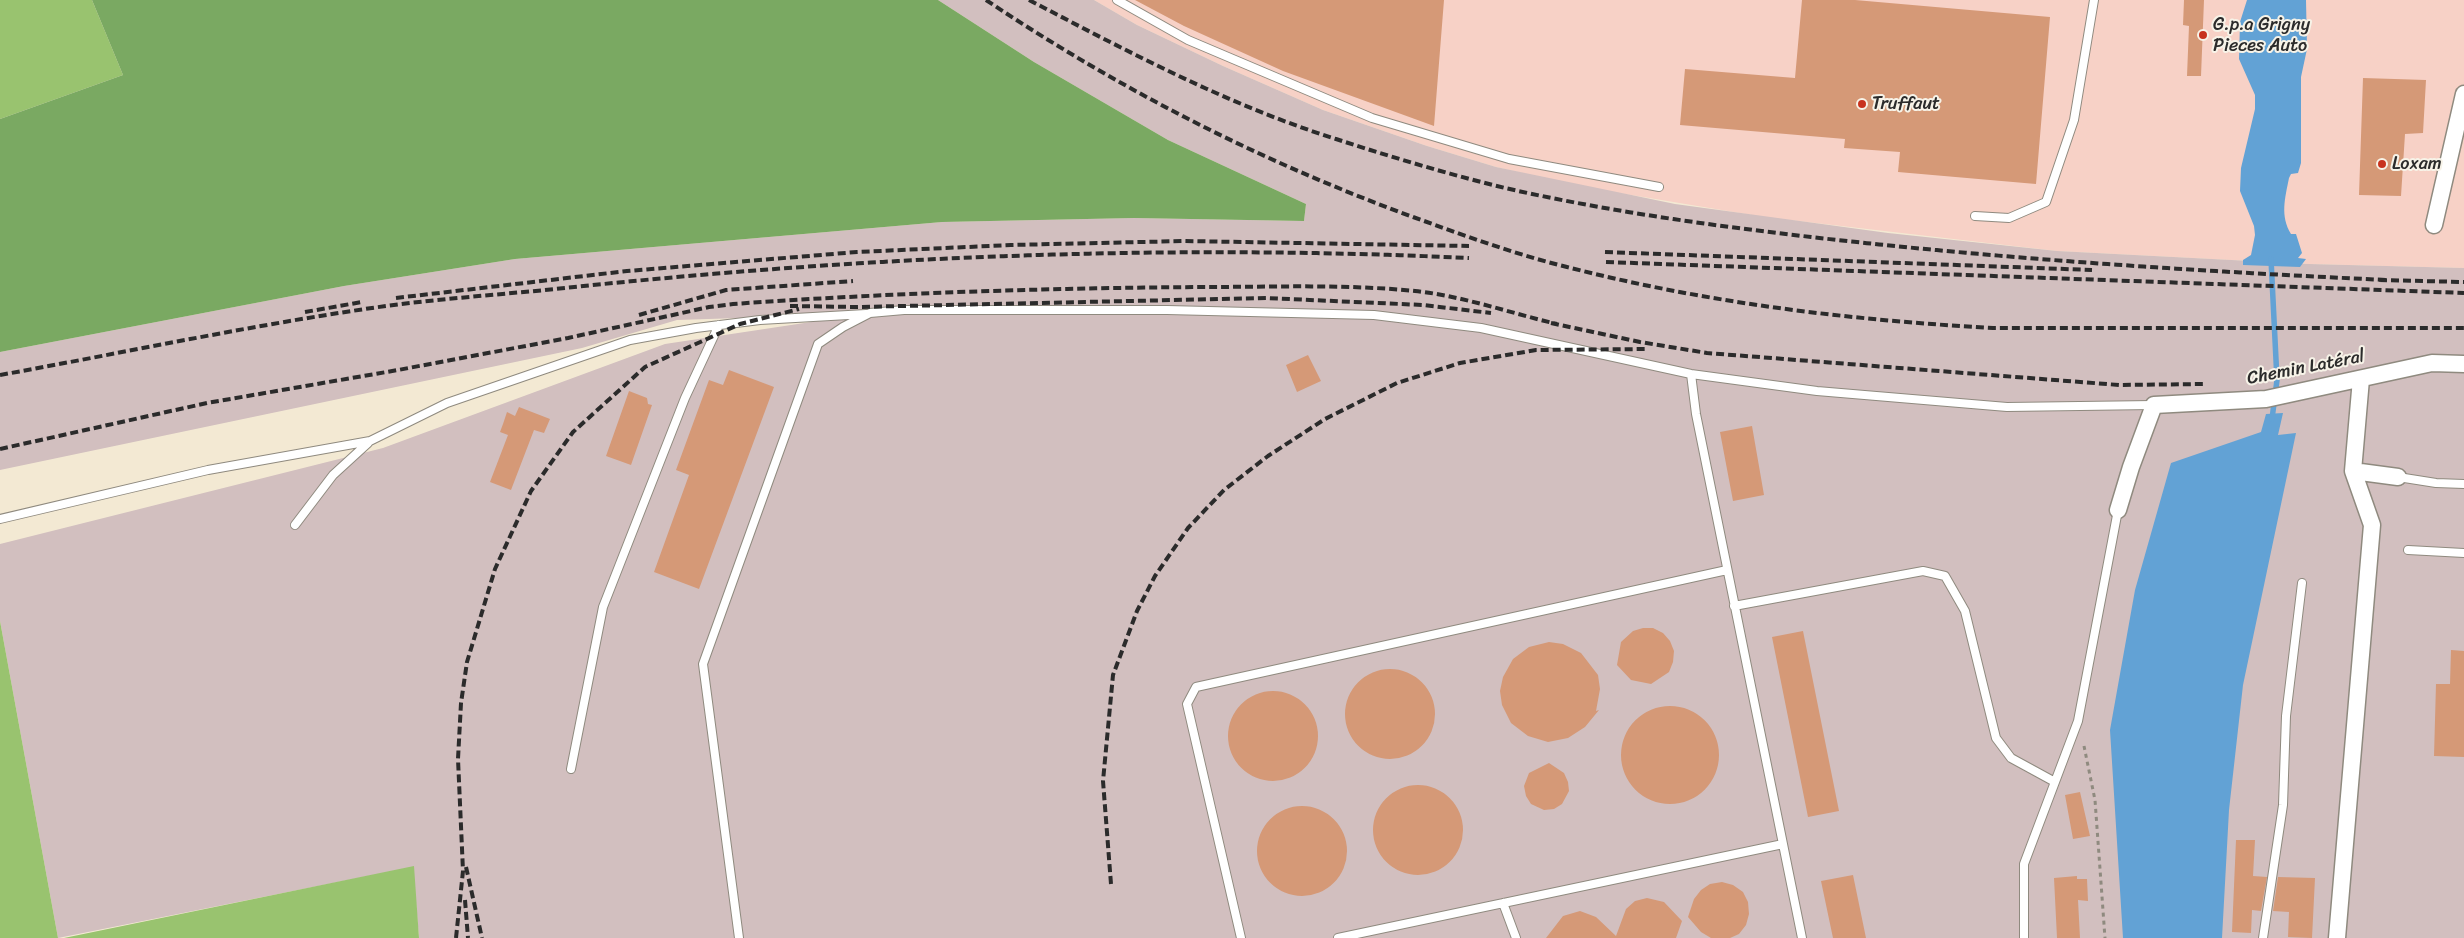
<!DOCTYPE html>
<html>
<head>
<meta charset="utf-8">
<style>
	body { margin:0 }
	canvas { display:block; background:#f3e9d3 }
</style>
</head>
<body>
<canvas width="2464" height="938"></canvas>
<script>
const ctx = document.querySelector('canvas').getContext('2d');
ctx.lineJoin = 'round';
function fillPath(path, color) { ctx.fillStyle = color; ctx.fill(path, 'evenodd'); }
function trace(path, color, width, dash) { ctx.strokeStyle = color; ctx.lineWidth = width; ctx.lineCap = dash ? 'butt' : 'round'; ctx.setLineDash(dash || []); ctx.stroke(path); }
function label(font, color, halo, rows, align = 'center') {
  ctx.font = font + ' Sriracha,sans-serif'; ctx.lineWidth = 4; ctx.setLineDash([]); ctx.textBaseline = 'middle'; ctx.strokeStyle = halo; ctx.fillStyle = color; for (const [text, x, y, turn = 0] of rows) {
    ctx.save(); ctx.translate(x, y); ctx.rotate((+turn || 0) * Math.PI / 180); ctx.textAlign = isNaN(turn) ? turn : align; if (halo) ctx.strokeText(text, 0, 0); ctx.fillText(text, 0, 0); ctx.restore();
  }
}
const built = new Path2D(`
	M1094 0H2464V268L2309 264 2057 251 1764 217 1589 188 1496 167 1427 146 1323 110 1223 66 1137 25Z`);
const industrial = new Path2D(`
	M938 0H1094L1137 25 1223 66 1323 110 1427 146 1496 167 1675 204 1888 233 2057 251 2309 264 2464 268V938H419L413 867 58 938 0 621V544L383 448 665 344 864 314 677 320 582 348 0 470V352L344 286 515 259 942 222 1134 218 1304 221 1306 204 1168 140 1034 62Z`);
const green = new Path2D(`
	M0 0H92L123 75 0 119Z
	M0 621 58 938H0Z
	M414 866 419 938H64Z`);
const forest = new Path2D(`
	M92 0H938L1034 62 1168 140 1306 204 1304 221 1134 218 942 222 515 259 344 286 0 352V119L123 75Z`);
const water = new Path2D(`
	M2247 0H2306L2307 49 2301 77V163L2298 173 2291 174 2289 178C2285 198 2280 216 2291 234H2296L2302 253 2298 258 2306 259 2300 267 2243 265V260L2251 255 2255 235 2254 226 2240 191 2241 168 2255 109V95L2239 59 2240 22Z
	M2283 413 2278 435 2296 433 2243 685 2229 810 2222 938H2123L2110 730 2135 590 2171 463 2261 432 2266 414Z`);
const stream = new Path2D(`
	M2271 259 2277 380 2272 419`);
const building = new Path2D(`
	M1135 0H1444L1434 126 1283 71 1184 26Z
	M1802 0H1855L2050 17 2036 184 1898 172 1900 152 1844 148 1845 139 1680 125 1685 69 1795 78Z
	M2184 0H2204L2201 76H2187L2189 26 2183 25Z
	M2363 78 2426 80 2423 133 2405 134 2401 196 2359 195Z
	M1308 355 1321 381 1297 392 1286 365Z
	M729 370 774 387 699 589 654 572 689 475 676 470 709 380 723 385Z
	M629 391 647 398 648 404 652 405 631 465 606 456Z
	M519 407 550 419 544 433 534 430 511 490 490 482 508 435 500 432 503 424 507 412 515 416Z
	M1752 426 1764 495 1733 501 1720 432Z
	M1643 628H1653L1663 633 1670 641 1674 651 1673 662 1669 672 1651 684 1631 680 1617 665 1621 642 1633 631Z
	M1803 631 1839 811 1808 817 1772 637Z
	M1549 642 1563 644 1581 653 1598 675 1600 689 1596 711 1599 710 1585 727 1568 738 1548 742 1528 736 1511 723 1502 705 1500 691 1503 677 1513 659 1529 647Z
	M2451 650 2464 651V757L2434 756 2436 684H2450Z
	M1345 714a45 45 0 1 1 90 0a45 45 0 1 1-90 0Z
	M1228 736a45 45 0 1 1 90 0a45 45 0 1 1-90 0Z
	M1621 755a49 49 0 1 1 98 0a49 49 0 1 1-98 0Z
	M1549 763 1564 773 1568 782 1569 791 1562 804 1554 809 1544 810 1531 804 1526 796 1524 786 1529 773Z
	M1373 830a45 45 0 1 1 90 0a45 45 0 1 1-90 0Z
	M2080 792 2090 836 2073 839 2065 795Z
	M1257 851a45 45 0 1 1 90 0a45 45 0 1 1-90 0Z
	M2236 840H2255L2253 876 2267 877 2261 911 2252 910 2251 933 2232 932Z
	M1853 875 1866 938H1833L1821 881Z
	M2077 876V879H2087L2088 901 2078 900 2080 938H2057L2054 878Z
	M2278 877 2315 878 2312 938 2288 937 2289 912 2273 911Z
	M1722 882 1733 885 1743 892 1748 902 1749 914 1746 925 1739 934 1730 938H1711L1701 932 1688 917 1694 899 1701 890 1710 884Z
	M1647 898 1664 902 1682 921 1676 938H1546L1563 916 1580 911 1596 917 1616 936 1626 909 1635 901Z`);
const path = new Path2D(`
	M2084 746 2095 800 2105 938`);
const lane = new Path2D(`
	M1117 0 1188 40 1372 118 1509 159 1659 187
	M1975 216 2009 218 2046 202 2074 120 2094 0
	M1691 374 1696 414 1802 938
	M2398 477 2436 483 2464 484
	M0 519 208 470 370 441 447 403 630 340 696 328 760 320 866 314
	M295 525 333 475 368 443
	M2408 550 2464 553
	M1734 606 1923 571 1945 576 1965 611 1996 738 2011 758 2055 782
	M571 769 603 607 685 398 719 325
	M1503 903 1516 938
	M739 938 703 664 818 344 843 327 870 313 904 310H1167L1374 315 1481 328 1691 374 1817 391 2007 407 2153 405
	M1241 938 1187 704 1196 687 1727 570
	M1338 938 1783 844
	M2024 938V864L2078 721 2118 510
	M2263 938 2283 805 2286 716 2302 583`);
const street = new Path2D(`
	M2434 225 2464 94
	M2353 471 2398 477
	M2118 510 2131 467 2154 405 2266 399 2432 363 2464 364
	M2337 938 2372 525 2353 471 2361 379`);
const rail = new Path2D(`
	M986 0C1121 90 1260 161 1413 217 1463 235 1514 254 1567 267 1707 303 1849 320 1993 328H2464
	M1029 0C1129 52 1228 105 1336 139 1391 157 1448 174 1505 188 1606 211 1708 225 1811 237 2002 259 2194 271 2386 280
	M1605 252 2092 270
	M1606 262 2464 293
	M2379 280 2464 282
	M396 298 627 271 857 252 1011 245 1185 241 1469 246
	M790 306 857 307 1266 298 1423 305 1491 313
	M305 312 362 302
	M639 315 726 290 853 281
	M1551 323 1640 342 1707 353 2119 385 2203 384
	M0 375C122 353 243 327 365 309 431 299 498 295 565 288 865 256 1168 244 1469 258
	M0 449 207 403 398 370 568 338 709 307 733 304C889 293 1046 288 1203 287 1273 287 1345 284 1415 291 1463 296 1510 313 1557 324
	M466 867 482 938
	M1111 884 1103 781 1113 675 1137 611 1155 576 1188 528 1224 490 1268 456 1325 419 1397 383 1460 363 1536 350 1647 349
	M465 900 468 938
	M456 938 463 871 458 759 461 703 467 662 495 569 531 491 573 432 645 367 740 324 799 309`);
const markers = [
	[2203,35,5,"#c8321e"],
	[1862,104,5,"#c8321e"],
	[2382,164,5,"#c8321e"]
];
const poiNames = [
	["G.p.a Grigny",2213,25],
	["Pieces Auto",2213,46],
	["Truffaut",1872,104],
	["Loxam",2392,164]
];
const streetNames = [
	["Chemin Latéral",2306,368,-11]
];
fillPath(built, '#f7d1c6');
fillPath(industrial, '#d2bfbf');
fillPath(green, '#99c36f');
fillPath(forest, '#7aa962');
fillPath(water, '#62a2d5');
trace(stream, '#62a2d5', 5.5);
fillPath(building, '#d59977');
trace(lane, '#8f8a7f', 10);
trace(street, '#8f8a7f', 19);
trace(path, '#8f8a7f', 3, [4, 4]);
trace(lane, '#fff', 8);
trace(street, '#fff', 16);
trace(rail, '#2b2b2b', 4, [8, 4]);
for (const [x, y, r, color] of markers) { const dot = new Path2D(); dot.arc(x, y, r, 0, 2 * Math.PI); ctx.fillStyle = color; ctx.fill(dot); trace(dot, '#f7f3e8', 2); }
label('18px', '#2b2b2b', '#f7f3e8', poiNames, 'left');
label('18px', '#2b2b2b', '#f7f3e8', streetNames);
</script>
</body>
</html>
